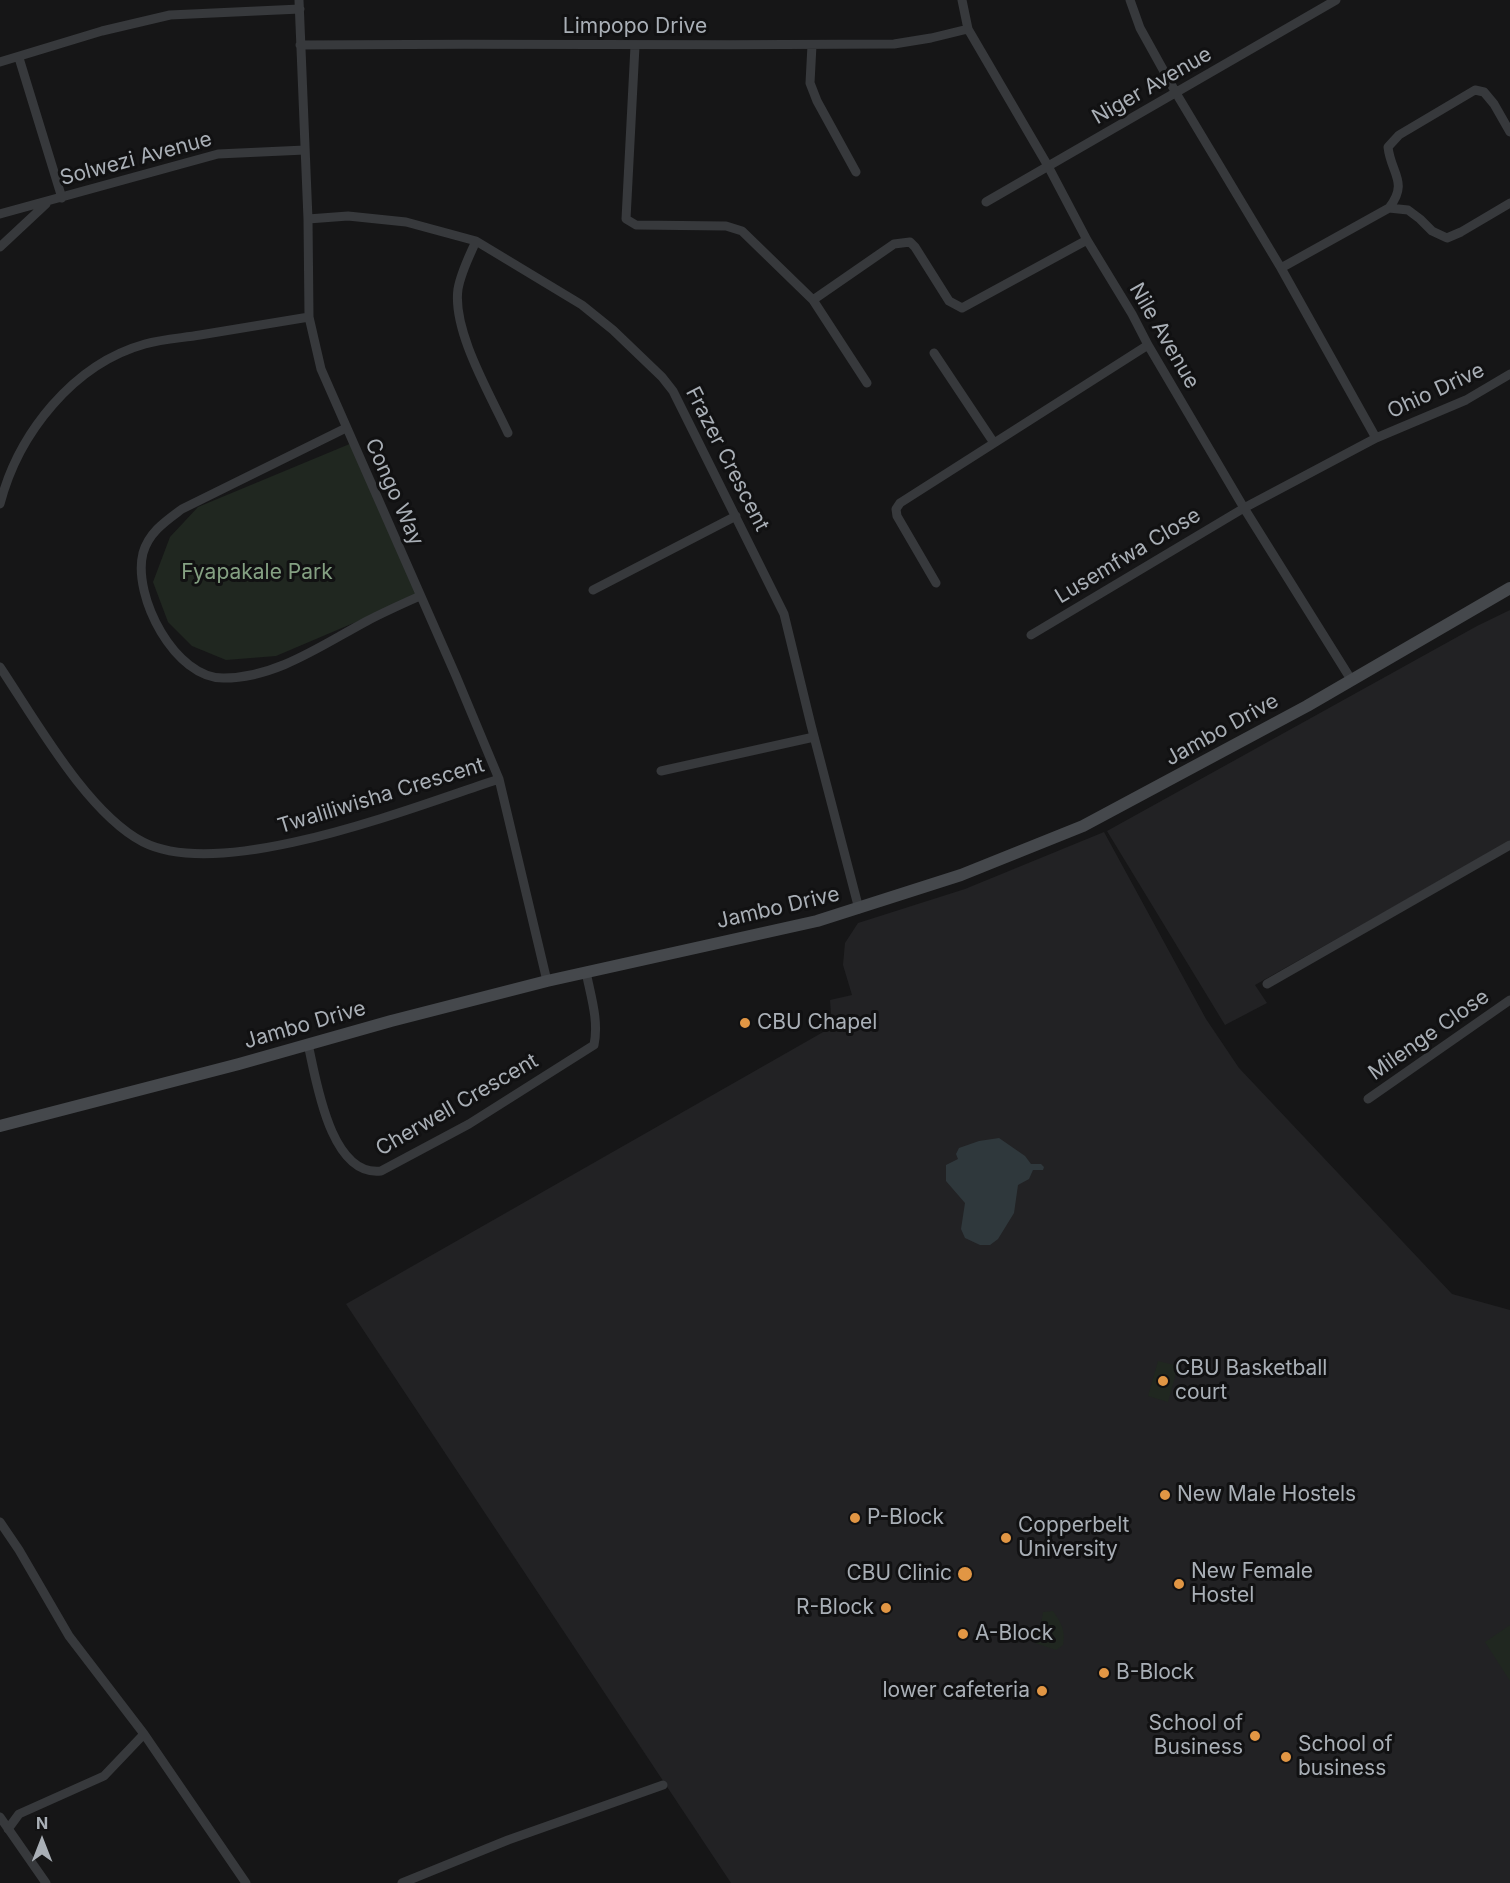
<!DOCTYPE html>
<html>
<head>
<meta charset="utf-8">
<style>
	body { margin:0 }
	#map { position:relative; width:1510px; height:1883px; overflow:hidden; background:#161617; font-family:Inter,sans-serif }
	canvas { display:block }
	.north { position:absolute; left:12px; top:1811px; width:60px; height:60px; -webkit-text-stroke:4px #111112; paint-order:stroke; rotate:0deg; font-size:16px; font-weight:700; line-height:24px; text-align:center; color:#a9afb6 }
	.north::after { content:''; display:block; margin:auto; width:21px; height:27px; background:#a9afb6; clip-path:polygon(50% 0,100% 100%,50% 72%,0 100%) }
</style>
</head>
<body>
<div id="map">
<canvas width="1510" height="1883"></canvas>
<div class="north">N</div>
</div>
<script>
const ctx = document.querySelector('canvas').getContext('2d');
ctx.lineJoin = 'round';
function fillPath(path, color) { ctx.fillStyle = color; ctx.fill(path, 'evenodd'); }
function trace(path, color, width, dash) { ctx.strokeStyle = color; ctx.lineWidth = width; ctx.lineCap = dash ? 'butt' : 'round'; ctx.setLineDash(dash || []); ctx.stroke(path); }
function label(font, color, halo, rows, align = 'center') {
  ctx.font = font + ' Inter,sans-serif'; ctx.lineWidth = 6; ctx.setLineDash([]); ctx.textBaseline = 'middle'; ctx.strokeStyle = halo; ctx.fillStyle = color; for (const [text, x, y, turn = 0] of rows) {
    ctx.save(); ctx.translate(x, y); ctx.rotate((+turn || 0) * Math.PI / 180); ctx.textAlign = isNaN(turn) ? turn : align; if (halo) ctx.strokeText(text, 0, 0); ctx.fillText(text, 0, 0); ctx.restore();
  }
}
const built = new Path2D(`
	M1510 610V841L1255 985 1267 1003 1225 1025 1107 831 1477 626Z
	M1104 832 1206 1019 1239 1068 1452 1294 1510 1310V1883H731L346 1304 832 1027 830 1000 852 995 843 965 845 943 858 923 965 889Z`);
const green = new Path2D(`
	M352 443 417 596 276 656 226 660 192 646 168 622 153 582 170 537 198 507Z
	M1158 1361 1178 1366 1168 1402 1148 1396Z
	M1053 1611C1061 1623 1066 1630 1063 1645L1056 1650 1035 1643 1029 1636 1041 1625 1043 1612Z
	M1510 1625V1681L1485 1642Z`);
const water = new Path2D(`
	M999 1138 1025 1156 1031 1164H1041L1044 1167 1043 1170H1033L1029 1179 1018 1185 1014 1213 998 1239 990 1245H980L965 1238 961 1229 965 1203 946 1181V1165L958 1159 956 1154 959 1148 979 1141Z`);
const minor = new Path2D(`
	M299 0 308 219 309 317 321 369 456 676 499 779 547 981
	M962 0 968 29 1048 166 1087 240 1132 314 1148 345 1244 508 1352 681
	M1130 0 1140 28 1176 93 1281 268 1376 438
	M300 45C498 43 696 46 894 44L931 38 968 29
	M812 45 810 83 817 101 856 172
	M635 46 626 219 636 225 726 226 742 231 813 300 867 383
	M19 58 62 198
	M0 62 102 31 170 15 300 9
	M986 202 1336 0
	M1389 208 1408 210 1420 219 1432 231 1447 238 1461 232 1510 203
	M0 214 218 154 305 150
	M308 219 348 216 406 222 476 241 582 305 613 330 662 377 673 391 784 614 811 725 859 909
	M476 241C469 257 461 272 458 289 452 331 491 396 508 433
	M0 247 46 204
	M1281 268 1389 208C1409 182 1391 174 1388 147L1399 135 1475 90 1484 92 1494 104 1510 132
	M813 300 894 244 910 242 915 247 949 301 962 308 1087 240
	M934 353 994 443
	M346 428 182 509C166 521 149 532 143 553 132 596 175 679 224 678 276 678 322 645 367 621 384 612 402 604 420 596
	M0 504C18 434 73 364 145 344 163 339 182 338 200 335 236 329 272 323 309 317
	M936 583 897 516 896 509 900 503 1148 345
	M593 590 736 516
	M1031 635 1244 508 1376 438 1466 400 1510 374
	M0 667C35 719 87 813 143 842 223 883 416 806 499 779
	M661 771 814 737
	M1267 984 1510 845
	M308 1044C316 1079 330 1177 381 1171L469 1124 594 1045C599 1021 591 997 586 972
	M1368 1099 1510 1000
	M0 1522 19 1550 69 1636 144 1734 246 1883
	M0 1817 46 1883
	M8 1829 19 1814 104 1776 144 1734
	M402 1883 508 1840 663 1785`);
const secondary = new Path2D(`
	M0 1126 239 1064 391 1021 547 981 817 921 961 875 1083 826 1307 706 1510 588`);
const markers = [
	[745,1023,6,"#e19644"],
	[1163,1381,6,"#e19644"],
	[1165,1495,6,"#e19644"],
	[855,1518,6,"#e19644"],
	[1006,1538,6,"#e19644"],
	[965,1574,8,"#e19644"],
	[1179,1584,6,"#e19644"],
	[886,1608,6,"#e19644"],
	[963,1634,6,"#e19644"],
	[1104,1673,6,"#e19644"],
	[1042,1691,6,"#e19644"],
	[1255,1736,6,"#e19644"],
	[1286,1757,6,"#e19644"]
];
const streetNames = [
	["Limpopo Drive",635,27],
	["Niger Avenue",1152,86,-30],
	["Solwezi Avenue",136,159,-15],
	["Nile Avenue",1164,336,60],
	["Ohio Drive",1436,391,-25],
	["Frazer Crescent",727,459,63],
	["Congo Way",394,492,66],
	["Lusemfwa Close",1128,556,-31],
	["Jambo Drive",1222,730,-29],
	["Twaliliwisha Crescent",381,796,-17],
	["Jambo Drive",778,908,-13],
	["Jambo Drive",305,1025,-16],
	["Milenge Close",1429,1035,-35],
	["Cherwell Crescent",457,1105,-30]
];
const parkNames = [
	["Fyapakale Park",257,573]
];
const poiNames = [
	["CBU Chapel",757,1023],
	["CBU Basketball",1175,1369],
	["court",1175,1393],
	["New Male Hostels",1177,1495],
	["P-Block",867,1518],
	["Copperbelt",1018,1526],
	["University",1018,1550],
	["New Female",1191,1572],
	["Hostel",1191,1596],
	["CBU Clinic",952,1574,"right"],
	["R-Block",874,1608,"right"],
	["A-Block",975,1634],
	["B-Block",1116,1673],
	["lower cafeteria",1030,1691,"right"],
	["School of",1243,1724,"right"],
	["Business",1243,1748,"right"],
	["School of",1298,1745],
	["business",1298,1769]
];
fillPath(built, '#222224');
fillPath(green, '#202720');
fillPath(water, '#2f383c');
trace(minor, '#37393c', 9);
trace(secondary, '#45484c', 12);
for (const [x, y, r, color] of markers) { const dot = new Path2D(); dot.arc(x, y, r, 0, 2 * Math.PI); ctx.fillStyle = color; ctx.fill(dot); trace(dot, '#111112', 2); }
label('21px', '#a9afb6', '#111112', streetNames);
label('21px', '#84a082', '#111112', parkNames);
label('21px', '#a9afb6', '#111112', poiNames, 'left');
</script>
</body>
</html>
